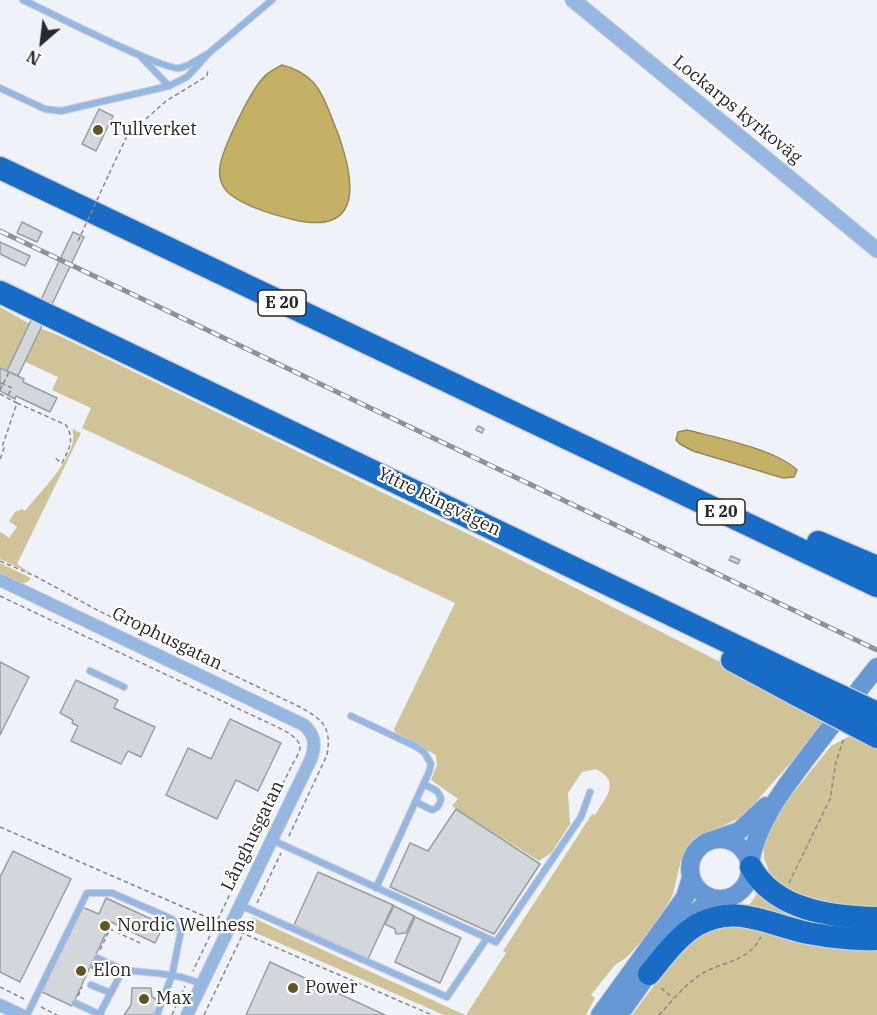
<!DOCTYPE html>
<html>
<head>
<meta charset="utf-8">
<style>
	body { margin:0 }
	#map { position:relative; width:877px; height:1015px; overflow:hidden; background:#eff3f9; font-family:"IBM Plex Serif",serif }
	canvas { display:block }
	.north { position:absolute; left:12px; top:12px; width:60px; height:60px; -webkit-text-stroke:4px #fff; paint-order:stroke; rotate:208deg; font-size:16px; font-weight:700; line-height:24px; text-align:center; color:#27282a }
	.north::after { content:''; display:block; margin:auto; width:21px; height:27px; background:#27282a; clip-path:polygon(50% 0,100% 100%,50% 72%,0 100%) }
</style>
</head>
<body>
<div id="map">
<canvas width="877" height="1015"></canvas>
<div class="north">N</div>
</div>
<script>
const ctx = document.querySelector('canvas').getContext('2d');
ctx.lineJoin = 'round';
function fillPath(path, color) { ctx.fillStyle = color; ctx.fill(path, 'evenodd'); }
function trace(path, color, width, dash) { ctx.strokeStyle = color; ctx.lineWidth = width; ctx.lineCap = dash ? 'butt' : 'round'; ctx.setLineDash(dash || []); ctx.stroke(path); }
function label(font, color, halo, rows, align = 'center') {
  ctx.font = font + ' "IBM Plex Serif",serif'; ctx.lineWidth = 4.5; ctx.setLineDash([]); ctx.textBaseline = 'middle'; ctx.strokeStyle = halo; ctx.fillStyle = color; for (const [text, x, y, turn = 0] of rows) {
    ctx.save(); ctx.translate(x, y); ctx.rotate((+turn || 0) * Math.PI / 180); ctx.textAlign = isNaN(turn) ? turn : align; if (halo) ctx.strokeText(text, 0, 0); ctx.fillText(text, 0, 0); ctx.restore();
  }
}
const green = new Path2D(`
	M0 307 30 324 62 337 493 546 830 718 746 813 737 819 693 840 681 860 673 894 657 924 627 957 615 965 591 995 595 998 586 1015H466L506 953 503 951 592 814 595 815C605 798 622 782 596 769L582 772 568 793 570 824 551 853 539 861 452 806 458 799 431 780 437 765 436 755 396 734 394 729 455 603 82 428 91 408 52 390 58 377 15 357 7 371 0 367Z
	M72 429 81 433 17 564 32 574 0 559V533L1 532 9 538 17 527 9 521 15 512 22 509 25 511C39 493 81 453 72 429Z
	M0 563 31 578 29 581 22 584 0 573Z
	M865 728 877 734V1015H632L691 936 738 922 770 874 764 858V841L786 802 831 746Z
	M253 917 262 922 465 1015H444L256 933 250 929 249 925Z`);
const water = new Path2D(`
	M282 65C294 68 304 73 313 82 325 96 330 115 337 131 353 175 367 236 295 220 274 215 248 208 231 195 223 189 218 179 220 167 222 149 250 92 263 78 268 72 275 69 282 65Z
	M687 430C718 438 775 449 797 470L794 477 783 478 693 451 680 444 676 440 678 432Z`);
const building = new Path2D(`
	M99 109 113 116 96 151 82 144Z
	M22 222 42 232 37 242 17 233Z
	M73 232 84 237 18 376 7 371Z
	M0 242 30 256 25 266 0 254Z
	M0 368 24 379 23 382 57 398 50 412 16 396 15 399 0 391Z
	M478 426 484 429 482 433 476 430Z
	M731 556 740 560 738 564 729 560Z
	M0 662 29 677 0 735Z
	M76 680 118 700 114 708 155 727 141 757 128 751 121 764 71 741 78 726 72 723 73 720 60 713Z
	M230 719 281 743 258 791 236 780 217 819 166 795 188 748 211 759Z
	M456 809 540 864 494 934 390 887 410 843 428 851Z
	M13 851 71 879 20 982 0 972V877Z
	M318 872 393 905 368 959 294 925Z
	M106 898 164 925 155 943 111 922 72 1006 42 992 82 907 99 914Z
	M394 906 414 916 406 933 396 934 395 929 385 924Z
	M415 917 461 938 440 983 395 962Z
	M270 962 385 1015H246Z
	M132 988H151L152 997 160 1001 153 1015H124L131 1005Z`);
const path = new Path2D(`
	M109 174 127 136 166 101 207 76 208 69
	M1 383 12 388 7 397
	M0 390 9 372
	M0 394 17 403 2 447 4 448 0 460
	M17 403 66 425C75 440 69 449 62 463L55 458
	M0 561 35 576 99 611 298 706C322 719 332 726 327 755L288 838
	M0 596 260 719C270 724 300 735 300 747 300 752 295 760 292 765L193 971
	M0 827 220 923
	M789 883 830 799 836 762 844 738
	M257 903 281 853
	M240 932 432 1015
	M100 950 110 929 140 943
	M93 965 92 968 97 971 94 978
	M0 987 26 1000
	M661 988 673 998
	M78 996 82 987
	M41 1007 57 1015
	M172 1015 185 986
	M204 1015 250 919
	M659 1015C672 1001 686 983 703 973 724 961 748 962 761 937`);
const service = new Path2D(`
	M209 53 272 0
	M142 58 169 86
	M0 88 45 109 61 111 169 86 187 77 209 53C200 58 189 66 180 68 165 72 45 10 23 0
	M90 671 124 687
	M351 716 417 747 424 752 431 764 429 772 376 888
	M416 802 432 810C439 808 440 804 441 798L437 791 424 784
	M272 840 496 942 581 817 590 792
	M240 905 447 997 487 938
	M97 958 123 970
	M91 985 111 993
	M75 1003 101 1015
	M27 1015 87 893H112L172 919 181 931 172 975 157 1015
	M99 1015 123 970C150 973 177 973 201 984`);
const minor = new Path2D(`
	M0 580 304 725C315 735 316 745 311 759L187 1015
	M0 1005 21 1015`);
const tertiary = new Path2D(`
	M573 0 877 250`);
const secondary = new Path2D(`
	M716 839 739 831 766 806
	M690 869a30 30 0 1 1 60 0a30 30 0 1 1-60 0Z
	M750 863C758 818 789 782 815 747 836 720 856 693 877 667
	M675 935 692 914 715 899
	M600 1015 676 910 685 897 691 878
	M619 1015 656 963`);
const motorway = new Path2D(`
	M0 168 877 586
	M0 292 809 681
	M818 542 877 567
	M732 660 797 695
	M751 867C775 910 831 917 877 918
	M649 974C663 957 678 936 697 925 737 903 769 925 808 933 830 937 855 940 877 939`);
const rail = new Path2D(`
	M0 231 877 650`);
const pathBridge = new Path2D(`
	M78 241 109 174`);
const motorwayBridge = new Path2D(`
	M809 681 877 713
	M797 695 877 737`);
const markers = [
	[98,130,6,"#625521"],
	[105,926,6,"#625521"],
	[81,971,6,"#625521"],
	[293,988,6,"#625521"],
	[144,999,6,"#625521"]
];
const shields = [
	[282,303,48],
	[721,512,48]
];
const shieldNames = [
	["E 20",282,303],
	["E 20",721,512]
];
const streetNames = [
	["Lockarps kyrkoväg",737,110,39],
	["Yttre Ringvägen",439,502,26],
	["Grophusgatan",167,639,26],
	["Långhusgatan",253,836,-64]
];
const poiNames = [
	["Tullverket",110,130],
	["Nordic Wellness",117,926],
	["Elon",93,971],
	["Power",305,988],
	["Max",156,999]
];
fillPath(green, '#cfc397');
fillPath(water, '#c5b166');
trace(water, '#968854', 1.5);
fillPath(building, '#d3d7dc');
trace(building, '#9a9ea2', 1.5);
trace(service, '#cbced4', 8);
trace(minor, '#cbced4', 14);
trace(tertiary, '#cbced4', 17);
trace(secondary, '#cbced4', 20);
trace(motorway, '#cbced4', 25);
trace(path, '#85878b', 1.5, [4.5, 3]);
trace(service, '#96b7e1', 6);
trace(minor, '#96b7e1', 12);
trace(tertiary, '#96b7e1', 15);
trace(secondary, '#6698d6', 18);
trace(motorway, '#196cc5', 22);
trace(rail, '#8e9195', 5);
trace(rail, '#fff', 3, [9]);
trace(motorwayBridge, '#cbced4', 25, []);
trace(pathBridge, '#85878b', 1.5, [4.5, 3]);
trace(motorwayBridge, '#196cc5', 22);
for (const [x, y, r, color] of markers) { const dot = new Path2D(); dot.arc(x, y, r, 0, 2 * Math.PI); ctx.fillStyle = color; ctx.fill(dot); trace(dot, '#fff', 2); }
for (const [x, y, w] of shields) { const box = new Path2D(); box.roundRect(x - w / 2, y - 13, w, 26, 4.5); ctx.fillStyle = '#fff'; ctx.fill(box); trace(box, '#27282a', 1.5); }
label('bold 16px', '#27282a', null, shieldNames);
label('18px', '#27282a', '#fff', streetNames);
label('18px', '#27282a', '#fff', poiNames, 'left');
</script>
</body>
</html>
